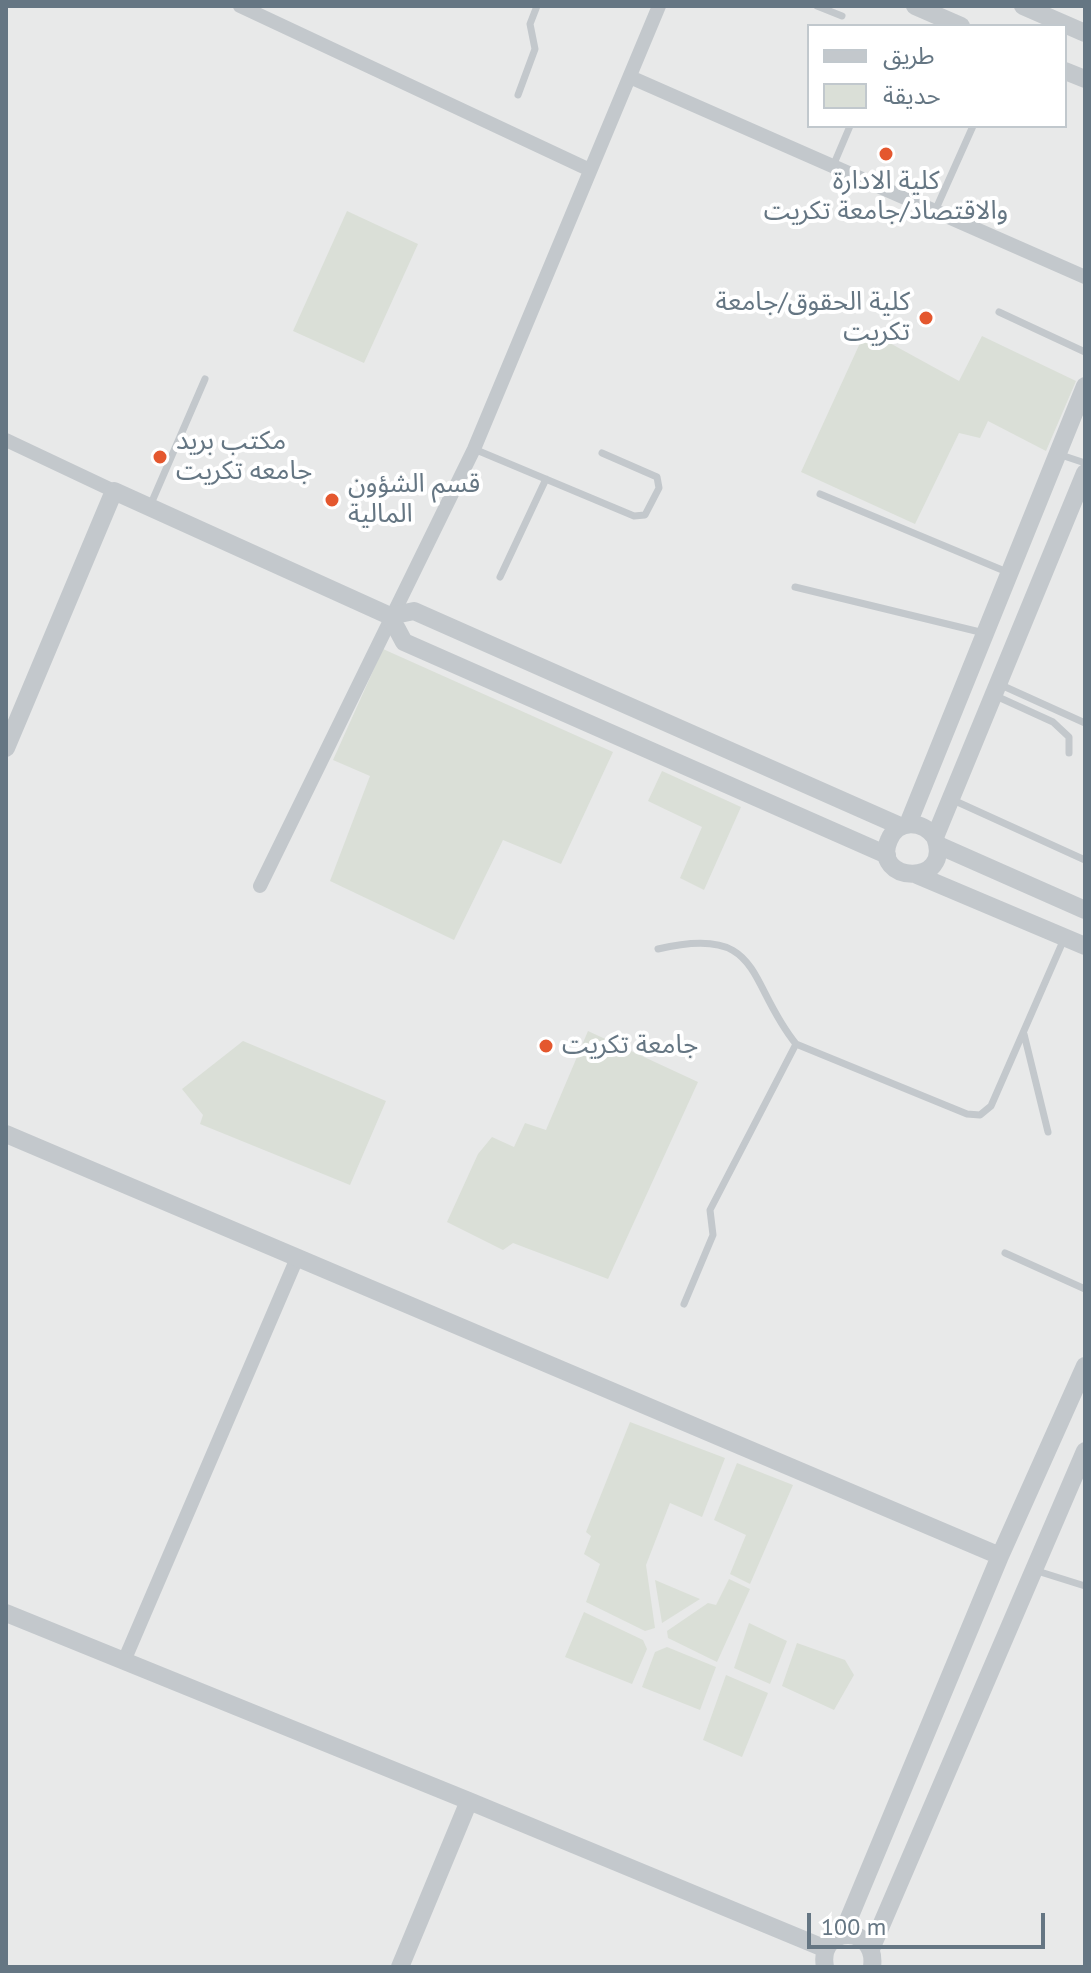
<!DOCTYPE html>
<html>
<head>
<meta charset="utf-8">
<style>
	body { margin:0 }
	#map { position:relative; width:1091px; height:1973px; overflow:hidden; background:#fafaf8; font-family:"PT Sans","Noto Sans Arabic",sans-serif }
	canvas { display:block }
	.frame { position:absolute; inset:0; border:8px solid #657683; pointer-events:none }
	.legend { position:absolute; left:807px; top:24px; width:260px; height:104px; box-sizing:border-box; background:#fff; border:2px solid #c1c8cd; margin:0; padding:10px 14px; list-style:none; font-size:24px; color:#657683 }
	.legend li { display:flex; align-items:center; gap:16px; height:40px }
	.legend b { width:40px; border:2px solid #c1c8cd }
	.scale { position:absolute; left:807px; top:1913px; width:238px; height:36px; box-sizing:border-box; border:4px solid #657683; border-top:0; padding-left:10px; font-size:24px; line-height:28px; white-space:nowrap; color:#657683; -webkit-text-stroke:6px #fff; paint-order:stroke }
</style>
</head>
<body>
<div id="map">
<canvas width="1091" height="1973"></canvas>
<div class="frame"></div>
<ul class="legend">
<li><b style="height:10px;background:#c3c8cc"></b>طريق</li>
<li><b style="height:22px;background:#dadfd7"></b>حديقة</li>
</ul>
<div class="scale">100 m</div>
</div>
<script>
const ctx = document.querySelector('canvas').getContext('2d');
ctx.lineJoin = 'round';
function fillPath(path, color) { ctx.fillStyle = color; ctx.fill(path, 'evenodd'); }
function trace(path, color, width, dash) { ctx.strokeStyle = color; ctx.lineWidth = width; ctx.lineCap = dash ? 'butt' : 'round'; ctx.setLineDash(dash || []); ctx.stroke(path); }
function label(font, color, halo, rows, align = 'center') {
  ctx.font = font + ' "PT Sans","Noto Sans Arabic",sans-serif'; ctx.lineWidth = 8; ctx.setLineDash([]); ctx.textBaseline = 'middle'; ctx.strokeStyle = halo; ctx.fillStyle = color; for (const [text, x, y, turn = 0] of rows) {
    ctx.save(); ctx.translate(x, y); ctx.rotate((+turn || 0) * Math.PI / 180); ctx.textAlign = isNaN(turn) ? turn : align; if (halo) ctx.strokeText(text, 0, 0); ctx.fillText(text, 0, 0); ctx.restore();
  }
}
const built = new Path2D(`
	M6 6H1085V1967H6ZM809 26H1065V126H809Z`);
const green = new Path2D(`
	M347 211 418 244 364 363 293 331Z
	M866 330 959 381 982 336 1076 381 1046 451 988 421 980 438 959 433 915 524 801 472Z
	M383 649 613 752 561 864 503 840 454 940 330 881 370 776 333 760Z
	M662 771 741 807 704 890 680 878 702 827 648 801Z
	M588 1031 698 1082 608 1279 513 1243 503 1250 447 1222 478 1154 492 1137 514 1147 525 1123 546 1130Z
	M243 1041 386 1101 350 1185 200 1124 203 1115 182 1089Z
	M630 1422 725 1458 702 1517 670 1503 646 1565 655 1628 645 1631 586 1602 600 1564 584 1554 591 1536 586 1532Z
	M737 1463 793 1485 750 1584 730 1574 746 1535 714 1520Z
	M729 1579 750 1589 717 1662 668 1638 667 1631 708 1603 716 1605Z
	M655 1580 700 1599 662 1623Z
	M584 1612 643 1640 647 1649 632 1684 565 1657Z
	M749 1623 787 1641 770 1684 734 1668Z
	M797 1643 845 1660 854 1675 834 1710 782 1686Z
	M667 1647 716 1667 700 1710 642 1687 655 1652Z
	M726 1675 768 1693 742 1757 703 1740Z`);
const service = new Path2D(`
	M817 6 842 16
	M518 95 535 49 530 24 537 6
	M833 166 850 126
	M935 211 973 126
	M999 312 1085 352
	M474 449 634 516 645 515 659 488 657 477 602 453
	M1058 454 1085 463
	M820 494 1007 572
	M150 506 205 379
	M500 577 546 479
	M795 587 984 633
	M1001 685 1085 723
	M996 696 1053 722 1069 737V753
	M953 800 1085 860
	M658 949C764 924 746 982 796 1044L967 1114 980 1115 991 1106 1064 939
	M1024 1034 1048 1132
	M1005 1253 1085 1289
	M684 1304 713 1235 710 1210 796 1044
	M1034 1570 1085 1586`);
const minor = new Path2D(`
	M240 6 590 170
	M630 77 1085 277
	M6 440 114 491
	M260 886 474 449 659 6
	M124 1661 297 1258`);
const tertiary = new Path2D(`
	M915 6 961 26
	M1023 6 1085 33
	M1065 71 1085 79
	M6 748 114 491 390 616
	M908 824 1085 386
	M935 837C923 821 898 818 889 840 870 883 954 888 935 837L1085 473
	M938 845 1085 910
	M887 855 404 642 390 616 414 611 900 826
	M917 875 1085 946
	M6 1134 1000 1556
	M6 1613 469 1801 826 1949
	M842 1935 1000 1556 1085 1366
	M871 1949 1085 1451
	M400 1967 469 1801
	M825 1967C817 1925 878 1924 872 1967`);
const markers = [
	[886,154,8,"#e4572e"],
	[926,318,8,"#e4572e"],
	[160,457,8,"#e4572e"],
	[332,500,8,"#e4572e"],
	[546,1046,8,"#e4572e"]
];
const poiNames = [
	["كلية الادارة",886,182,"center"],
	["والاقتصاد/جامعة تكريت",886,212,"center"],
	["كلية الحقوق/جامعة",910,303,"right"],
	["تكريت",910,333,"right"],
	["مكتب بريد",176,442],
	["جامعه تكريت",176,472],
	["قسم الشؤون",348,485],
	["المالية",348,515],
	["جامعة تكريت",562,1046]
];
fillPath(built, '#e8e9e9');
fillPath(green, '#dadfd7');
trace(service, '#c3c8cc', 7);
trace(minor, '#c3c8cc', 14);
trace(tertiary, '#c3c8cc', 18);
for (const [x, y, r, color] of markers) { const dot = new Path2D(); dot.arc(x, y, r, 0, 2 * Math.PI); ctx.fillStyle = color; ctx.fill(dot); trace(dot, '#fff', 3); }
label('26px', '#657683', '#fff', poiNames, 'left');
</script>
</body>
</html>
